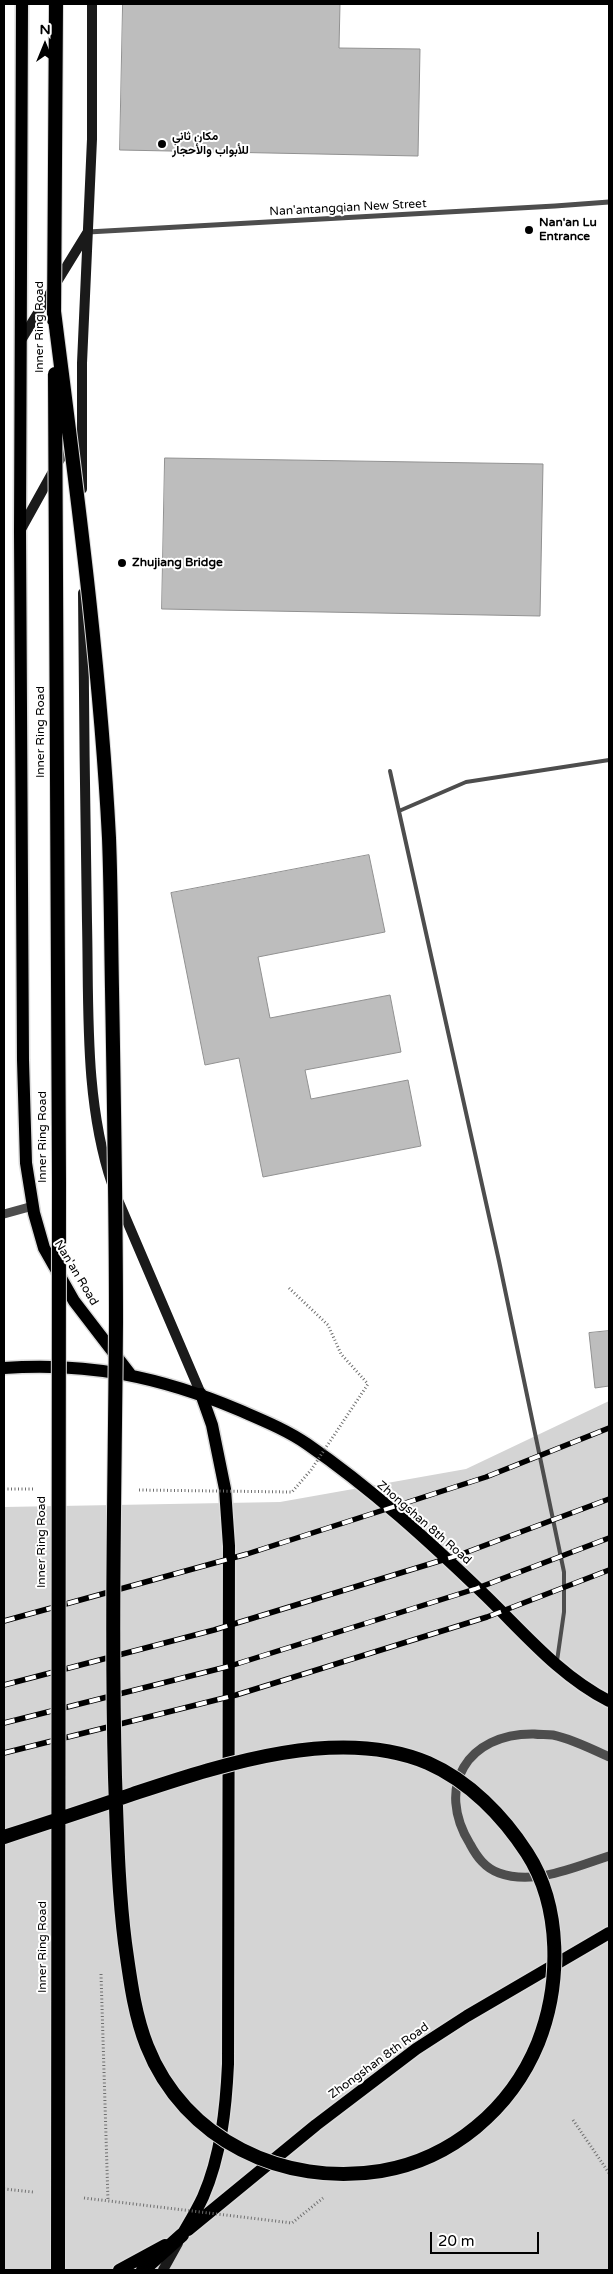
<!DOCTYPE html>
<html>
<head>
<meta charset="utf-8">
<style>
	body { margin:0 }
	#map { position:relative; width:613px; height:2274px; overflow:hidden; background:#fff; font-family:"Varela Round",sans-serif }
	canvas { display:block }
	.frame { position:absolute; inset:0; border:5px solid #000; pointer-events:none }
	.north { position:absolute; left:20px; top:20px; width:50px; height:50px; -webkit-text-stroke:4px #fff; paint-order:stroke; rotate:0deg; font-size:14px; font-weight:700; line-height:20px; text-align:center; color:#000 }
	.north::after { content:''; display:block; margin:auto; width:18px; height:22px; background:#000; clip-path:polygon(50% 0,100% 100%,50% 72%,0 100%) }
	.scale { position:absolute; left:430px; top:2232px; width:109px; height:22px; box-sizing:border-box; border:2px solid #000; border-top:0; padding-left:6px; font-size:15px; line-height:18px; white-space:nowrap; color:#000; -webkit-text-stroke:4px #fff; paint-order:stroke }
</style>
</head>
<body>
<div id="map">
<canvas width="613" height="2274"></canvas>
<div class="frame"></div>
<div class="north">N</div>
<div class="scale">20 m</div>
</div>
<script>
const ctx = document.querySelector('canvas').getContext('2d');
ctx.lineJoin = 'round';
function fillPath(path, color) { ctx.fillStyle = color; ctx.fill(path, 'evenodd'); }
function trace(path, color, width, dash) { ctx.strokeStyle = color; ctx.lineWidth = width; ctx.lineCap = dash ? 'butt' : 'round'; ctx.setLineDash(dash || []); ctx.stroke(path); }
function label(font, color, halo, rows, align = 'center') {
  ctx.font = font + ' "Varela Round",Vazirmatn,sans-serif'; ctx.lineWidth = 4; ctx.setLineDash([]); ctx.textBaseline = 'middle'; ctx.strokeStyle = halo; ctx.fillStyle = color; for (const [text, x, y, turn = 0] of rows) {
    ctx.save(); ctx.translate(x, y); ctx.rotate((+turn || 0) * Math.PI / 180); ctx.textAlign = isNaN(turn) ? turn : align; if (halo) ctx.strokeText(text, 0, 0); ctx.fillText(text, 0, 0); ctx.restore();
  }
}
const green = new Path2D(`
	M609 1401V2270H4V1507L280 1502 466 1469Z`);
const building = new Path2D(`
	M123 4H340L339 48 420 49 418 156 120 150Z
	M165 458 543 464 540 616 162 609Z
	M369 855 385 932 258 957 270 1018 390 995 401 1052 305 1070 311 1099 408 1080 421 1146 263 1177 239 1058 205 1065 171 893Z
	M609 1331V1386L595 1388 589 1333Z`);
const path = new Path2D(`
	M289 1288 328 1325 341 1354 368 1384
	M101 1974 108 2201
	M573 2120 609 2173`);
const service = new Path2D(`
	M390 771 499 1261 564 1572V1612L557 1661
	M399 811 466 782 609 760`);
const minor = new Path2D(`
	M88 232 555 206 609 202`);
const tertiary = new Path2D(`
	M4 1214 33 1206
	M609 1757C592 1749 572 1739 553 1735 547 1734 540 1735 534 1734 467 1733 435 1787 470 1844 477 1857 485 1868 499 1873 534 1886 575 1867 609 1856`);
const secondary = new Path2D(`
	M20 342 87 233
	M82 489V363L92 139V4
	M20 531 70 441
	M83 593C84 703 85 812 87 922 89 1008 84 1101 112 1184
	M118 1200 201 1394
	M163 2270 178 2243`);
const primary = new Path2D(`
	M22 4 20 532 23 1060 26 1163 34 1213 44 1248 74 1301 130 1374
	M4 1368C89 1362 161 1377 239 1410 262 1420 287 1430 307 1444 371 1488 430 1542 486 1596 525 1634 560 1676 609 1701
	M188 2230 316 2125 416 2049 467 2016 609 1933
	M182 2235C189 2223 197 2210 203 2197 221 2156 226 2108 228 2064L229 1546 225 1489 212 1425 201 1394
	M119 2270 165 2245`);
const trunk = new Path2D(`
	M143 2270 182 2235`);
const rail = new Path2D(`
	M4 1621 247 1554 486 1477 609 1428
	M4 1685 214 1630 459 1555 609 1499
	M4 1723 230 1666 475 1589 609 1538
	M4 1753 236 1695 487 1617 609 1570`);
const pathBridge = new Path2D(`
	M4 1489H33
	M139 1490 292 1492 311 1470 368 1384
	M4 2189 33 2192
	M84 2198 292 2223 323 2198`);
const trunkBridge = new Path2D(`
	M54 320 56 4
	M55 374 59 1183 58 2270
	M4 1837C47 1823 90 1809 133 1794 221 1765 338 1725 428 1763 469 1781 503 1816 527 1853 562 1907 561 1985 538 2043 511 2109 452 2159 381 2171 284 2187 184 2140 147 2046 134 2013 130 1978 125 1943 118 1888 117 1832 115 1777 111 1625 115 1474 116 1322 116 1211 114 1100 112 989 111 939 111 888 109 838 100 662 76 486 54 311`);
const markers = [
	[162,144,5,"#000"],
	[529,230,5,"#000"],
	[122,563,5,"#000"]
];
const poiNames = [
	["مكان ثاني",172,137],
	["للأبواب والأحجار",172,151],
	["Nan'an Lu",539,223],
	["Entrance",539,237],
	["Zhujiang Bridge",132,563]
];
const streetNames = [
	["Nan'antangqian New Street",348,208,-3],
	["Inner Ring Road",40,327,-90],
	["Inner Ring Road",41,732,-90],
	["Inner Ring Road",43,1137,-90],
	["Nan'an Road",76,1273,59],
	["Zhongshan 8th Road",424,1523,41],
	["Inner Ring Road",42,1542,-90],
	["Inner Ring Road",43,1947,-90],
	["Zhongshan 8th Road",379,2061,-36]
];
fillPath(green, '#d4d4d4');
fillPath(building, '#bdbdbd');
trace(building, '#919191', 1);
trace(primary, '#dbdbdb', 15);
trace(trunk, '#dbdbdb', 16);
trace(path, '#6f6f6f', 3, [1, 2.5]);
trace(service, '#4d4d4d', 4);
trace(minor, '#4d4d4d', 5);
trace(tertiary, '#4d4d4d', 9);
trace(secondary, '#1a1a1a', 10);
trace(primary, '#000', 12);
trace(trunk, '#000', 14);
trace(rail, '#000', 5.5);
trace(rail, '#fff', 4, [11]);
trace(trunkBridge, '#dbdbdb', 16, []);
trace(pathBridge, '#6f6f6f', 3, [1, 2.5]);
trace(trunkBridge, '#000', 14);
for (const [x, y, r, color] of markers) { const dot = new Path2D(); dot.arc(x, y, r, 0, 2 * Math.PI); ctx.fillStyle = color; ctx.fill(dot); trace(dot, '#fff', 2); }
label('bold 12px', '#000', '#fff', poiNames, 'left');
label('12px', '#000', '#fff', streetNames);
</script>
</body>
</html>
